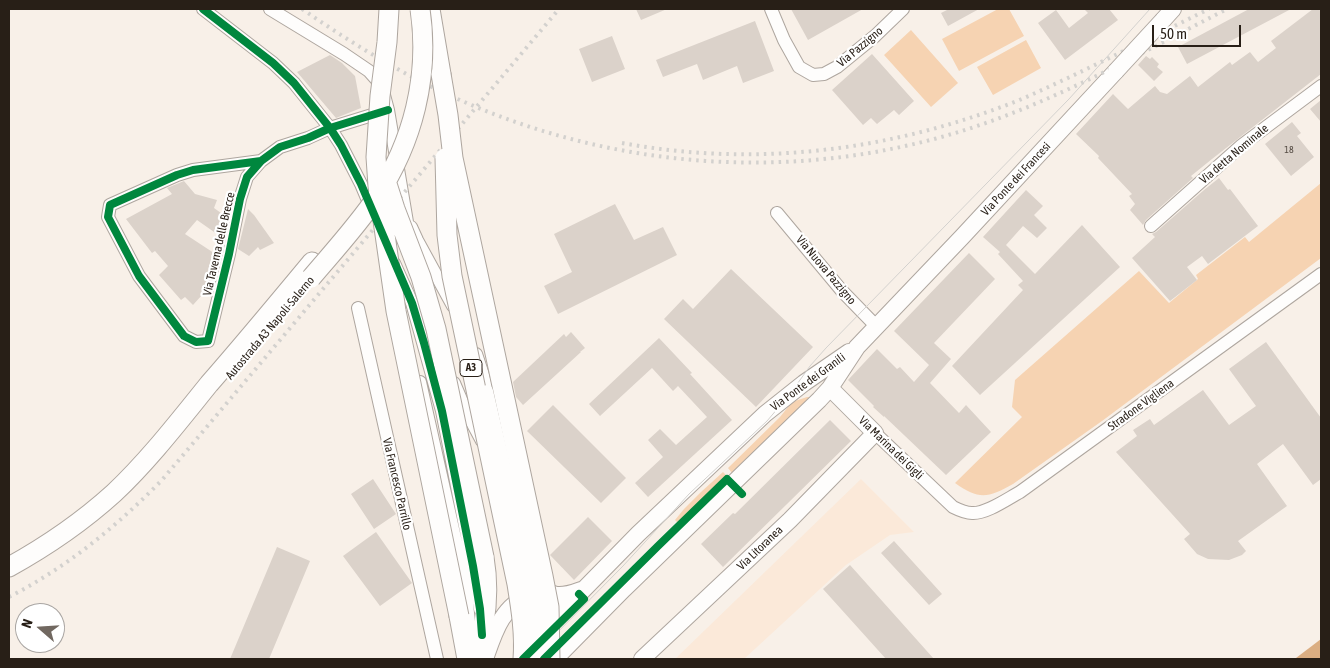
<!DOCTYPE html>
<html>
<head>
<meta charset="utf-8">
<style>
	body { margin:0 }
	#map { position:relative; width:1330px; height:668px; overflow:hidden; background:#f8f0e8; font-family:"Asap Condensed",sans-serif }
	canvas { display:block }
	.frame { position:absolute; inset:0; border:10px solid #281f17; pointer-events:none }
	.north { position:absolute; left:15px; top:603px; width:50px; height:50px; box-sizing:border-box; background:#fff; border:1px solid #a9a5a2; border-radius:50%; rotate:289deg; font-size:14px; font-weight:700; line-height:20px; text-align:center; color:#281f17 }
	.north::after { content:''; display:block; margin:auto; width:18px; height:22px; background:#716860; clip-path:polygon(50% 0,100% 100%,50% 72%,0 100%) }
	.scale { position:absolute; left:1152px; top:25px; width:89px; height:22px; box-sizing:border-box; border:2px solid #281f17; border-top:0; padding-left:6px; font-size:15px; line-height:18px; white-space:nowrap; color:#281f17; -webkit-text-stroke:4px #fff; paint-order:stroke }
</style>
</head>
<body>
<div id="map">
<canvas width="1330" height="668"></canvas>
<div class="frame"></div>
<div class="north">N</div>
<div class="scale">50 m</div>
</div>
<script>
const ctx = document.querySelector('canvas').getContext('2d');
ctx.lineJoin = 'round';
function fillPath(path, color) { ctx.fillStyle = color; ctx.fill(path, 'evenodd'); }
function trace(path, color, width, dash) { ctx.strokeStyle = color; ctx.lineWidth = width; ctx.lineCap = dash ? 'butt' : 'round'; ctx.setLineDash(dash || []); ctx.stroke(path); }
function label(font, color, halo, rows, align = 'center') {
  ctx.font = font + ' "Asap Condensed",sans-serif'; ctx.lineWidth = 4.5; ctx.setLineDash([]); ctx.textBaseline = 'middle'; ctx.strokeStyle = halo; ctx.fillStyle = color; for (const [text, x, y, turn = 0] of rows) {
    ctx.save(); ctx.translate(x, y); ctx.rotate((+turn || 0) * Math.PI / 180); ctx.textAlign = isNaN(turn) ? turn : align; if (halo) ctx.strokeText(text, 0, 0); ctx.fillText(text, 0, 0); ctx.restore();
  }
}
const built = new Path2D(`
	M861 479 914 532 890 535 846 565 744 659H675Z`);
const green = new Path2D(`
	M998 9H1009L1024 36 959 71 942 39Z
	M911 30 958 83 931 107 884 55Z
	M1026 40 1041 68 993 95 977 67Z
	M1321 183V258L1102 421 1013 484C988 498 979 500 955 483L1022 417 1012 407 1015 380 1139 271 1169 303 1198 279 1196 275 1245 237 1249 242Z
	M807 397H812L732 473 728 468 780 417 792 402Z
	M723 472 727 476 678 523 675 520 684 509 701 492Z`);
const water = new Path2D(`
	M1321 639V659H1297L1296 658Z`);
const building = new Path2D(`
	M636 9H667L641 20Z
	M791 9H863L808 40Z
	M949 9H979L948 26 941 13Z
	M1084 9H1109L1118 20 1065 60 1038 23 1056 10 1069 28 1088 13Z
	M1249 9H1291L1187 64 1178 47Z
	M1313 9H1319L1321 12V74L1212 159 1191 176 1193 178 1146 220 1143 225 1130 210 1135 204 1129 196 1132 194 1098 158 1099 156 1076 134 1113 94 1128 109 1155 86 1160 92 1167 94 1190 76 1198 87 1230 62 1232 65 1250 52 1258 62 1276 48 1271 41Z
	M755 21 774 71 743 83 737 66 703 80 697 64 663 77 656 60Z
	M612 36 625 69 592 82 579 49Z
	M872 54 914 101 899 115 894 110 877 124 871 118 863 125 832 90Z
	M330 55 342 63 355 76 361 108 336 118 297 72Z
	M1146 56 1150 59 1152 57 1159 64 1157 67 1163 72 1154 81 1138 65Z
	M1321 100V122L1310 109Z
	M1292 122 1301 133 1297 136 1314 157 1291 176 1265 144Z
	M1219 178 1228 190 1230 189 1258 226 1208 264 1202 256 1187 267 1197 280 1170 301 1132 258 1155 237 1152 234 1156 232 1204 190Z
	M184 181 195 194 217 200 214 208 228 218 224 239 197 220 185 234 220 257 217 268 202 295 193 305 185 297 181 300 159 275 168 266 155 251 152 253 126 219 172 194 167 188Z
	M1026 190 1043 206 1034 215 1047 228 1037 238 1023 226 1006 245 1035 274 1082 225 1120 267 980 395 952 366 1023 290 1018 285 1023 281 998 254 1000 252 983 237Z
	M615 204 634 240 663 227 677 255 558 314 544 286 572 272 554 234Z
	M248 209 254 215 274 243 260 250 258 247 249 256 238 249Z
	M969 253 995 279 934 343 951 359 930 383 959 413 966 405 991 432 946 475 884 416V417L873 407 874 406 848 380 877 349 897 369 900 367 914 382 929 365 894 331Z
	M731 269 813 347 756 407 664 319 683 299 693 309Z
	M571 332 585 348 580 352H581L523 405 516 397 513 382 564 334 566 337Z
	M659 338 692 373 690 374 732 420 648 497 635 483 663 457 648 440 660 429 676 445 707 417 678 386 673 391 652 368 600 416 589 404Z
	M1266 342 1321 418V479L1313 485 1283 444 1257 464 1287 506 1238 541 1246 551 1242 555 1229 560 1208 559 1197 554 1184 539 1190 534 1116 452 1137 436 1133 430 1150 419 1154 425 1203 390 1229 425 1256 406 1229 369Z
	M553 405 626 478 601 503 527 431Z
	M830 420 851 441 723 567 701 544 733 513 735 514Z
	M373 479 396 514 374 529 351 494Z
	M588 517 612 541 574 580 550 555Z
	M376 532 412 583 380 606 343 556Z
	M894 541 942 594 929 605 881 553Z
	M277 547 310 561 269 659H230Z
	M850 565 934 659H886L823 589Z`);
const minor = new Path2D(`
	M203 9 273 63 294 83 330 128 341 145 361 184 372 210
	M270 9 344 54 369 71 377 80 384 95 388 110 407 222
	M771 9 784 40 799 67 813 75 824 74 837 67 875 36 903 9
	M261 161 193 170 177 175 110 205 108 217 139 276 184 336 196 342 208 341 229 254 240 199 247 177 261 161 280 147 308 138 330 128 385 111
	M777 213 842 291 876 326
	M1151 226 1242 145 1321 86
	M411 227 417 240 453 306
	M394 263 412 303 442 411 473 566 480 609
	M358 308 437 659
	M476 354 483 375 487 391
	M420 382 464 578 469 622V631
	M454 383 466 411 482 441
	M875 433 953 507C959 510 965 513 972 513 986 514 1007 499 1020 492L1321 274`);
const major = new Path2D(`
	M1163 20 1173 9
	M543 631 638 534 765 414 804 383 849 352
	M485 659C494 633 502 605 531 595 534 594 538 591 542 591 547 591 552 594 557 595 567 596 575 592 584 589
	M555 659 624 589 819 400 830 388 857 347 962 237 1116 71
	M642 659 790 520 875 433 830 388`);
const highway = new Path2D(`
	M430 9 441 74
	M9 567C47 546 82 522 114 493 149 460 179 421 209 384 244 344 278 303 312 262
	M459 616 467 659
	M475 659C486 626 490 592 484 557`);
const tram = new Path2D(`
	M531 659 623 566 689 494 767 421 790 394 810 366 826 348 1069 99 1150 9`);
const rail = new Path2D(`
	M302 9C343 37 385 64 430 86 601 171 799 187 980 125 1065 96 1147 50 1227 9
	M622 143C752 167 881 152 1004 106 1026 98 1048 87 1070 77 1116 55 1162 32 1209 9
	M9 597C67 567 116 527 162 480L559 9`);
const minorBridge = new Path2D(`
	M487 391 522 541 536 612 537 640 535 659`);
const majorBridge = new Path2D(`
	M1116 71 1163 20`);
const highwayBridge = new Path2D(`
	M389 9 387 42 380 96 376 157 378 186 396 311 459 616
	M441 74 448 115 453 158 543 576 549 607 550 659
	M445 158 447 235 452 276 517 584C521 609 525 634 523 659
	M387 184 395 209 421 277 436 329 484 557
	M311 278C333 252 357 226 376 198 413 142 430 76 420 9`);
const cycleway = new Path2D(`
	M203 9 273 63 294 83 330 128 341 145 361 184 412 303 424 343 442 411 473 566 480 609 482 635
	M261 161 193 170 177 175 110 205 108 217 139 276 184 336 196 342 208 341 229 254 240 199 247 177 261 161 280 147 308 138 330 128 388 110
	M523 659 584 599 579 594
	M544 659 658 546 727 479 742 494`);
const numberNames = [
	["18",1289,150]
];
const shields = [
	[471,368,22]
];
const shieldNames = [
	["A3",471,368]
];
const streetNames = [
	["Via Pazzigno",860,47,-40],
	["Via detta Nominale",1234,154,-40],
	["Via Ponte dei Francesi",1016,179,-47],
	["Via Taverna delle Brecce",219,244,-77],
	["Via Nuova Pazzigno",826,270,50],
	["Autostrada A3 Napoli-Salerno",270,328,-50],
	["Via Ponte dei Granili",808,382,-36],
	["Stradone Vigliena",1141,405,-36],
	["Via Marina dei Gigli",891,448,44],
	["Via Francesco Parrillo",397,484,77],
	["Via Litoranea",760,548,-44]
];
fillPath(built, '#fbe9d9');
fillPath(green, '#f6d3b2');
fillPath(water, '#dbae82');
fillPath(building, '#dbd2ca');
trace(minor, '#aea69f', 14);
trace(major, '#aea69f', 18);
trace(highway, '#aea69f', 21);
trace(minor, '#fefdfc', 12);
trace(major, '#fefdfc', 16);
trace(highway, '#fefdfc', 19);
trace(tram, '#d3d1ce', 1);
trace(rail, '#d3d1ce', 4, [2.5, 5]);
trace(minorBridge, '#aea69f', 14, []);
trace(majorBridge, '#aea69f', 18, []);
trace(highwayBridge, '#aea69f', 21, []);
trace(minorBridge, '#fefdfc', 12);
trace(majorBridge, '#fefdfc', 16);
trace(highwayBridge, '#fefdfc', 19);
trace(cycleway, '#00873e', 8);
label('10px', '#554c44', null, numberNames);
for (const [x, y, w] of shields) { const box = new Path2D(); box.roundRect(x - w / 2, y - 8.5, w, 17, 4); ctx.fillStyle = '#fff'; ctx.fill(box); trace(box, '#281f17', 1); }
label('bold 11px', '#281f17', null, shieldNames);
label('12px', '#281f17', '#fff', streetNames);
</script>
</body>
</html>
